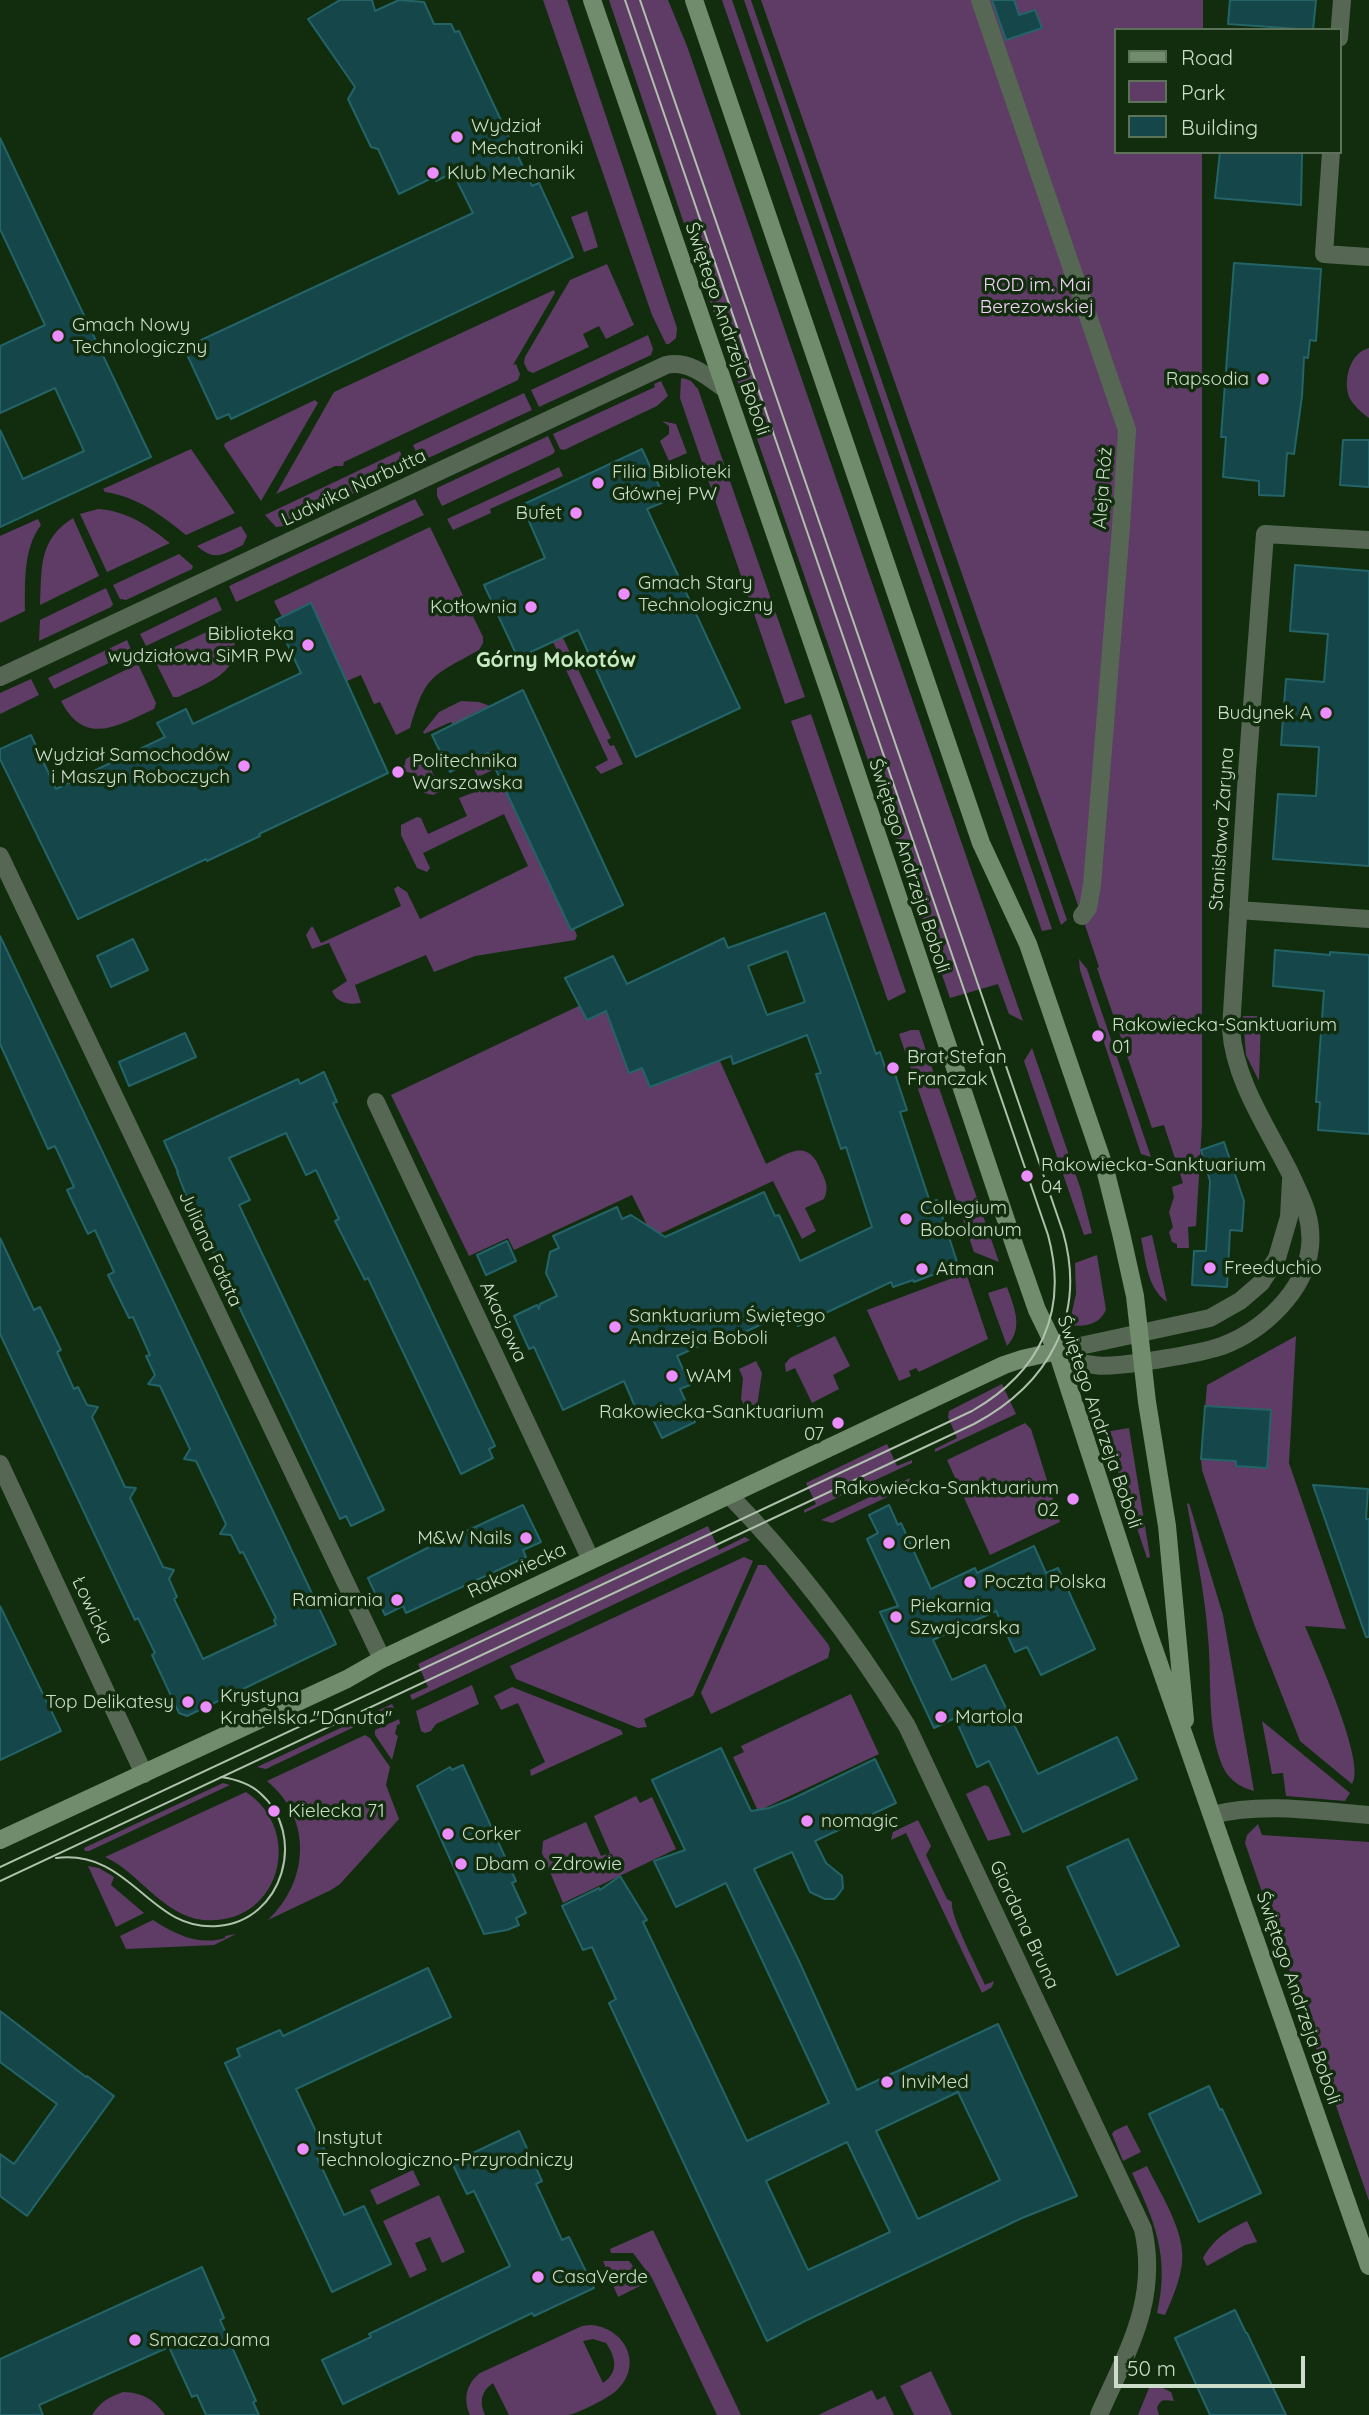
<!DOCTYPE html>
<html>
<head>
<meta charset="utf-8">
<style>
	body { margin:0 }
	#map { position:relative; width:1369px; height:2415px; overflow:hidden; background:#112d0e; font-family:Quicksand,sans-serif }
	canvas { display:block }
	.legend { position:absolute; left:1114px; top:28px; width:228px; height:126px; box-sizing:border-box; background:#112d0e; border:2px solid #5c7359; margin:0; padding:9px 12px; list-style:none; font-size:21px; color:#ccddc9 }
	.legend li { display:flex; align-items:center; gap:14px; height:35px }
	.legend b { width:35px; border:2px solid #5c7359 }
	.scale { position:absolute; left:1114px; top:2356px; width:191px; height:32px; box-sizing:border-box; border:4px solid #ccddc9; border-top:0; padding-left:9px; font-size:21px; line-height:24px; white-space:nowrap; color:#ccddc9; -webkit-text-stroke:5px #112d0e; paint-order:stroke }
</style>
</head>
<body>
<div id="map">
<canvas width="1369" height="2415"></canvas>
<ul class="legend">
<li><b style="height:9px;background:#718c6d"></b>Road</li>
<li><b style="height:19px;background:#5f3c66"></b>Park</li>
<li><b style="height:19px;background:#154649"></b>Building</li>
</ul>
<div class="scale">50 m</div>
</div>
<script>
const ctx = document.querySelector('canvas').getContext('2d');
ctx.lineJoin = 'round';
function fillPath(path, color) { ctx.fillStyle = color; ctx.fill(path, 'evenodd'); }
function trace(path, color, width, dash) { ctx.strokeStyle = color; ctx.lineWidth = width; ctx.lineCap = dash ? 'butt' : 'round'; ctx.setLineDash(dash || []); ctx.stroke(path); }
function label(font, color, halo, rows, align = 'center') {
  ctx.font = font + ' Quicksand,sans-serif'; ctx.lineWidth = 7; ctx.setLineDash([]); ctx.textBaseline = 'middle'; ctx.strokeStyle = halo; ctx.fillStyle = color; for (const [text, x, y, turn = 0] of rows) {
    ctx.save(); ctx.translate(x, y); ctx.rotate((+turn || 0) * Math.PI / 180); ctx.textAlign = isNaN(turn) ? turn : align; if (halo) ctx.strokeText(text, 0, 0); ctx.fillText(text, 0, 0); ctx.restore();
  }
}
const green = new Path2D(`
	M543 0H567L677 328 676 338 669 344H666L652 315Z
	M609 0H668L687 46 1023 1021 1009 1014 998 984 950 998 724 343Z
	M722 0H732L1052 929 1042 931Z
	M744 0H751L1067 920 1061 925Z
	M761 0H1203V30H1115V152H1202V1125L1196 1226 1188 1227 1189 1248H1177V1244L1172 1242 1169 1232 1173 1227 1169 1212 1174 1197 1172 1187 1183 1183 1164 1125 1152 1128 1097 968 1099 967 1086 928Z
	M587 211 598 247 584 252 571 217Z
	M607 264 634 325 606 339 599 326 583 334 589 347 533 373 528 371 524 363 525 357 570 280Z
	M554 290 555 293 513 365 516 364 520 374 518 380 344 462 343 466H335L276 494 334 392Z
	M648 335 653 349 651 355 539 407 531 390Z
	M1369 348V418C1362 413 1353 405 1349 397 1343 379 1350 353 1369 348Z
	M683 378 691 381 698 389 805 697 785 704 680 398 681 379Z
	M661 381 668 396 657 406 564 450 560 449 553 434 655 387 654 384Z
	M524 393 532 410 424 460 418 457 413 445Z
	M315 400 318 403 261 501 224 446 225 443Z
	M662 421 676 424 687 453 669 461 660 441 669 434V426Z
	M548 436 555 451 553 454 442 506 437 496V488Z
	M191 449 235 513 186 535C161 515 138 497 105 492L103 489Z
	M400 451 406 469 284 526 276 527 265 515Z
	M559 467 563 476 490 509 491 513 453 530 447 519Z
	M415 499 424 515 236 602 229 586Z
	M98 509C127 511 147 525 170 543L107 572 80 514Z
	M73 518 99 576 40 605C42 568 38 540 73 518Z
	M38 519 41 525C23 549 25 582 25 611L0 623V536Z
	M241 526 247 536 243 545C224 554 215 562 197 546Z
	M430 527 483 637V643L479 650C431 677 426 674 410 728L396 735 380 702 374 704 361 675 347 681 311 604 282 617 274 601Z
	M179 554 193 566 192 569 126 600 120 599 113 585Z
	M106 588 113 604 111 607 39 641 40 620Z
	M216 597 222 610 146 646 140 634Z
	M228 622C250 670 214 680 178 697H173L153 657Z
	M563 638 611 738 607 740 610 746 614 745 623 764 601 774 595 767 608 760 553 642Z
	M127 640 132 652 54 689 48 678Z
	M138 664 156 703 154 709C117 726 85 747 61 701Z
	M31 679 39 695 0 714V693Z
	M461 701 479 702 490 706 470 715 495 769 478 777 451 722 424 734 423 732 439 712Z
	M811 714 906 992 888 1001 791 721Z
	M421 754 426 758 441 791 433 795 424 793 415 774 403 771 406 759 412 755Z
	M501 782 570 929 574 928 577 936 575 940 475 956 434 972 426 955 355 985 361 1003C348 1005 337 1003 332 991L347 981 329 943 312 949 306 935 311 927H313L321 943 401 906 394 889 398 886 407 892 420 919 528 866 504 814 423 853 430 868 427 872 417 868 401 835V825L417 817 421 818 428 834 467 816 459 798Z
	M1079 959 1087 969 1151 1157 1141 1154 1080 970Z
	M644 975 652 990 642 1068 650 1086 720 1061 766 1164C791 1152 808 1138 821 1171 826 1181 829 1188 824 1199L805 1208 816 1231 802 1239 773 1181 653 1237 632 1195 514 1250 508 1238 469 1256 391 1095Z
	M1243 1016H1261L1259 1081 1246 1055Z
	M911 1030H919L999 1262 974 1252 899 1034Z
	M1032 1048 1081 1190 1092 1233 1084 1235 1024 1061Z
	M1152 1235 1167 1302C1147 1288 1146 1261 1141 1238Z
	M1097 1255 1106 1310C1099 1325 1085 1327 1069 1325L1076 1294 1075 1263Z
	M966 1273 988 1339 919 1372 916 1368 909 1371 911 1376 899 1381 867 1310Z
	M1007 1287C1014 1307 1024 1328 1007 1346L988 1293Z
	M835 1336 850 1366 833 1375 839 1389 812 1403 795 1368 786 1372 785 1364 790 1358Z
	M1296 1336 1289 1463 1346 1629 1305 1626C1316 1653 1367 1764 1352 1784L1300 1741 1254 1624 1202 1470 1201 1459 1207 1385Z
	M756 1361 762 1373 756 1412 749 1416 741 1399 743 1378 739 1369Z
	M1002 1384 1016 1414 935 1452V1449L957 1438 948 1417 949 1411Z
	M1025 1423 1031 1429 1060 1522 990 1555 947 1460Z
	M1129 1428 1150 1557 1147 1558 1105 1432Z
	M887 1444 897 1466 912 1460V1463L804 1513V1510L816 1504 806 1483Z
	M910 1478 909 1482 900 1491 832 1523 821 1520Z
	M1189 1503 1223 1615 1254 1791C1239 1787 1228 1779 1222 1765 1206 1726 1212 1678 1208 1637 1205 1592 1195 1548 1187 1504Z
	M708 1526 719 1550 745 1537 750 1540 412 1700 410 1695 428 1687 418 1664Z
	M744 1557 753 1561 693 1696 644 1719 647 1727 638 1728 516 1679 510 1666Z
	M758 1565H766L828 1644 830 1649 828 1658 711 1714 701 1693Z
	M472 1685 479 1704 436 1724 431 1731 425 1733 421 1731 416 1711Z
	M512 1687 621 1730 623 1734 531 1776 530 1770 545 1762 518 1703 501 1710 494 1696Z
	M851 1694 879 1754 758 1811 733 1757 744 1752 741 1746Z
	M392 1704 394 1708 266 1769 257 1767Z
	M399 1719 400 1724 397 1725 395 1734 398 1736 392 1760 375 1735V1730Z
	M1262 1721 1350 1793 1345 1801 1286 1796 1283 1773 1272 1774Z
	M365 1735 370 1738 390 1767 386 1785 399 1819 340 1884 331 1890 268 1920C309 1881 313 1819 267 1781Z
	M223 1783 230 1785 89 1851H85L84 1848Z
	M985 1785 989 1787 1011 1835 988 1841 966 1794Z
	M246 1792C306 1832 279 1927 203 1920 162 1915 140 1873 105 1857Z
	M636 1796 640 1803 652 1797 676 1849 563 1903 542 1853 543 1841 586 1822 601 1856 610 1853 594 1816Z
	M918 1820 931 1846 926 1855 947 1899 952 1902C949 1914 978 1969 985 1985L994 1981 992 1987 982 1993 906 1833 891 1840 893 1832Z
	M1258 1824 1262 1835 1369 1842V2201L1245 1843 1247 1835Z
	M88 1866 99 1868 114 1877 111 1885 144 1913 116 1927Z
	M153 1920C174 1934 199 1946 225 1938V1936L236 1934 214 1945 126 1949 120 1936Z
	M1127 2125 1141 2152 1123 2161 1112 2134 1114 2131Z
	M1147 2166C1160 2193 1186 2232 1182 2263 1180 2281 1172 2299 1165 2315L1157 2313C1170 2257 1155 2222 1132 2173Z
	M413 2170 420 2185 377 2205 370 2190Z
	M439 2195 465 2252 442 2263 430 2237 415 2243 427 2270 410 2278 383 2221Z
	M1247 2221 1257 2242 1245 2245 1207 2266 1203 2258C1214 2239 1227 2230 1247 2221Z
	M653 2230 741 2415H717L652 2278 633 2253H611L610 2249Z
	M603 2261H629L646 2283 618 2297Z
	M590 2325C625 2327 644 2365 617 2390 609 2398 580 2412 569 2415 553 2415 526 2415 509 2415L493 2383C481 2391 479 2402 485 2415H470C463 2399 466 2384 480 2373L582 2326ZM593 2339 606 2343C616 2358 619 2372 603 2383L583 2341Z
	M931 2371 952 2415H914L900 2386Z
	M1159 2386 1171 2392 1174 2401C1166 2401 1161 2397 1157 2408L1159 2415H1138L1149 2388Z
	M872 2390 877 2400 885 2396 894 2415H818Z
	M123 2392C143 2393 154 2399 165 2415H92C100 2402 109 2397 123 2392Z`);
const building = new Path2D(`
	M340 0H372L375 11 399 0 424 2 434 24H451L455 32 459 31 532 186 539 183 573 257 231 419 229 414 217 419 184 348 473 213 453 173 436 181 434 177 399 194 378 149 371 147 348 99 355 87 308 19Z
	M992 0H1014L1019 15 1035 10 1042 28 1006 40Z
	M1230 0H1316L1313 30 1228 24Z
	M0 138 151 457 0 527V430L23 479 84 451 55 388 0 413V346L45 325 0 229Z
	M1220 152H1302L1301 205 1215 198Z
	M1234 263 1321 269 1316 341 1310 340 1308 358 1304 357 1302 396 1294 454 1287 453 1284 496 1259 495V481L1223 477 1226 437H1221Z
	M1343 440H1369V487L1340 485Z
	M642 449 666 501 647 509 740 708 636 757 578 630 518 658 484 585 545 558 522 505Z
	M1295 565 1369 571V866L1273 859 1278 794 1316 796 1319 747 1281 745 1286 679 1324 682 1328 634 1290 631Z
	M311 603 388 773 259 834 260 836 207 861 206 859 78 919 0 759V749L31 735 56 789 165 737 157 723 186 709 193 724 301 673 276 620Z
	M523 690 623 905 571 930 488 753 450 772 432 735Z
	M825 913 876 1054 880 1052 885 1067 892 1065 907 1110 900 1112 930 1202 937 1200 958 1265 914 1282 913 1280 893 1287 891 1282 798 1326 790 1311 717 1345 714 1339 677 1356 690 1385 680 1389 695 1422 662 1438 646 1405 636 1409 624 1381 563 1410 534 1347 529 1349 514 1316 537 1305 539 1309 540 1304 557 1296 546 1273 550 1252 559 1248 553 1236 617 1207 622 1219 631 1215 665 1237 764 1192 775 1216 779 1215 800 1261 872 1227 846 1147 841 1149 816 1074 821 1073 807 1035 733 1064 731 1056 650 1087 642 1068 629 1073 606 1011 587 1020 565 978 613 956 627 984 724 938 728 948ZM787 951 805 1002 767 1015 748 966Z
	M0 936 336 1644 187 1716 179 1713 152 1655 155 1653 138 1618 135 1620 0 1334V1238L34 1310 40 1307 61 1350 57 1352 74 1389 78 1387 87 1405 98 1407 92 1417 125 1487 136 1488 130 1498 163 1567 174 1570 169 1579 177 1597 174 1599 203 1659 276 1625 274 1620 276 1618 243 1552 240 1553 231 1535 220 1534 226 1524 196 1461 184 1459 190 1449 160 1386 148 1384 155 1375 146 1356 150 1355 133 1317 129 1318 108 1275 114 1272 95 1230 88 1234 67 1190 74 1187 55 1146 48 1149 0 1044Z
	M133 939 148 970 111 987 97 956Z
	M1275 950 1330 955V952L1369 955V1134L1318 1130 1320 1102H1316L1324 991 1273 986Z
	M185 1033 196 1057 129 1086 119 1062Z
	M324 1072 337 1102 333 1103 495 1446 489 1449 493 1458 461 1474 368 1278 365 1280 335 1221 339 1219 316 1170 306 1175 286 1133 229 1158 250 1200 239 1205 384 1510 351 1526 346 1516 340 1519 185 1193 177 1172H178L164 1141 298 1079 300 1084Z
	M1224 1142 1244 1201 1242 1231 1230 1230 1227 1287 1192 1285 1194 1251H1206L1210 1181 1201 1150Z
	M507 1241 516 1261 486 1275 477 1255Z
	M1205 1406 1271 1410 1267 1468 1236 1466V1461L1201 1459Z
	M1313 1485 1368 1489 1366 1519H1369V1637H1366Z
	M523 1505 541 1542 523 1550 526 1557 406 1613 403 1606 385 1615 368 1578 463 1530 464 1532Z
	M889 1505 898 1525 901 1523 931 1589 975 1568 977 1573 1034 1546 1046 1573 1058 1568 1095 1649 1041 1675 1027 1647 1015 1652 996 1611 933 1640 952 1680 985 1665 1038 1774 1117 1737 1137 1779 1023 1832 989 1761 977 1767 955 1718 934 1728 880 1612 898 1606 867 1539 878 1533 869 1515Z
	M0 1606 61 1731 0 1760Z
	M721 1748 751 1811 769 1808 792 1799 875 1759 896 1803 815 1841 826 1863 842 1876 843 1888 838 1895 834 1899H825L810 1892 792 1852 754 1869 799 1961 857 2090 998 2024 1077 2196 1022 2218 805 2321 767 2341 609 2003 616 1999 592 1947 583 1950 562 1906 599 1888 600 1890 620 1876 647 1920 643 1922 747 2141 829 2103 726 1883 676 1907 654 1861 685 1850 652 1780ZM958 2092 1000 2180 918 2219 876 2131ZM847 2142 890 2232 808 2270 766 2181Z
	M463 1765 516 1881 512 1883 526 1913 516 1918 519 1925 507 1930 484 1934 417 1786 450 1767 452 1770Z
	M1128 1839 1179 1946 1117 1975 1067 1867Z
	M428 1968 451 2017 296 2089 325 2151 316 2155 344 2215 364 2206 391 2264 332 2292 225 2063 240 2056 237 2049 280 2030 283 2036Z
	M0 2011 86 2077 87 2076 114 2096 27 2216 0 2196V2154L14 2164 57 2104 0 2062Z
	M1209 2086 1220 2110 1222 2109 1261 2193 1199 2222 1149 2114Z
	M519 2131 542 2181 536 2184 562 2240 569 2237 594 2288 534 2316 532 2313 343 2404 322 2360 371 2337 369 2334 510 2266 474 2191 467 2194 452 2163Z
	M202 2267 224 2318 220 2320 256 2401 253 2402 259 2415H206L197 2395 192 2397 169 2347 39 2405 43 2415H0V2359Z
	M1235 2310 1246 2333H1247L1286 2415H1210L1175 2338Z`);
const street = new Path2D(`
	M980 0 1127 430 1121 527 1092 885 1088 908 1082 916
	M1339 38 1342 0
	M1331 152 1324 254 1369 257
	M0 677 666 365C689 360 707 376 725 389
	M0 856 382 1659
	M1238 910 1369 919
	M376 1102 591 1560
	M1057 1351C1087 1372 1114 1366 1149 1361 1173 1357 1198 1354 1222 1346 1262 1331 1305 1292 1310 1247 1313 1217 1301 1197 1289 1171 1267 1127 1234 1079 1231 1029L1247 772 1265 534 1369 540
	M1057 1351 1210 1318 1240 1301 1261 1283 1277 1258 1289 1217 1291 1180
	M0 1464 144 1774
	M729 1495C797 1564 856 1644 907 1726L1143 2229C1159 2301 1127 2351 1099 2415
	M1212 1815C1263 1802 1317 1811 1369 1815`);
const secondary = new Path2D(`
	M592 0 831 697 1015 1247 1037 1310 1057 1351 1149 1635 1369 2266
	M694 0 981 843 1028 944 1105 1169 1121 1233 1135 1296 1147 1402 1167 1526 1185 1720
	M0 1840 347 1679 382 1659 1004 1365 1022 1359 1057 1351`);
const tram = new Path2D(`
	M56 1858C132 1849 149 1932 218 1926 283 1921 308 1835 260 1793 249 1783 235 1779 221 1777
	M0 1867 972 1411C1040 1372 1069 1312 1048 1235L625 0
	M0 1881 974 1424C1049 1384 1087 1316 1063 1232L640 0`);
const markers = [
	[457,137,7,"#eb8dfc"],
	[433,173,7,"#eb8dfc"],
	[58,336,7,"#eb8dfc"],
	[1263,379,7,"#eb8dfc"],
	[598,483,7,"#eb8dfc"],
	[576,513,7,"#eb8dfc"],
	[624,594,7,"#eb8dfc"],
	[531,607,7,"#eb8dfc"],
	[308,645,7,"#eb8dfc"],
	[1326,713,7,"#eb8dfc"],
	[244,766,7,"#eb8dfc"],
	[398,772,7,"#eb8dfc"],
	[1098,1036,7,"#eb8dfc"],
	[893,1068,7,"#eb8dfc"],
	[1027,1176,7,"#eb8dfc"],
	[906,1219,7,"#eb8dfc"],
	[1210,1268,7,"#eb8dfc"],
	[922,1269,7,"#eb8dfc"],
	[615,1327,7,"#eb8dfc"],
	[672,1376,7,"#eb8dfc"],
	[838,1423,7,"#eb8dfc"],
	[1073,1499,7,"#eb8dfc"],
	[526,1538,7,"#eb8dfc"],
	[889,1543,7,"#eb8dfc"],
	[970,1582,7,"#eb8dfc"],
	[397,1600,7,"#eb8dfc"],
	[896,1617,7,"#eb8dfc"],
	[188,1702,7,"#eb8dfc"],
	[206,1707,7,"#eb8dfc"],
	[941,1717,7,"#eb8dfc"],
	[274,1811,7,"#eb8dfc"],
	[807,1821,7,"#eb8dfc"],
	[448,1834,7,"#eb8dfc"],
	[461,1864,7,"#eb8dfc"],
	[887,2082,7,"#eb8dfc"],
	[303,2149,7,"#eb8dfc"],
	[538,2277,7,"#eb8dfc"],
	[135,2340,7,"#eb8dfc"]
];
const poiNames = [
	["Wydział",471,126],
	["Mechatroniki",471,148],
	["Klub Mechanik",447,173],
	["Gmach Nowy",72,325],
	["Technologiczny",72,347],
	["Rapsodia",1249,379,"right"],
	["Filia Biblioteki",612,472],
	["Głównej PW",612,494],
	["Bufet",562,513,"right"],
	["Gmach Stary",638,583],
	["Technologiczny",638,605],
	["Kotłownia",517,607,"right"],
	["Biblioteka",294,634,"right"],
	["wydziałowa SiMR PW",294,656,"right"],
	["Budynek A",1312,713,"right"],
	["Wydział Samochodów",230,755,"right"],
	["i Maszyn Roboczych",230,777,"right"],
	["Politechnika",412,761],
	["Warszawska",412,783],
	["Rakowiecka-Sanktuarium",1112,1025],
	["01",1112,1047],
	["Brat Stefan",907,1057],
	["Franczak",907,1079],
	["Rakowiecka-Sanktuarium",1041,1165],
	["04",1041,1187],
	["Collegium",920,1208],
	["Bobolanum",920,1230],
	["Freeduchio",1224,1268],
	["Atman",936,1269],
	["Sanktuarium Świętego",629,1316],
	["Andrzeja Boboli",629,1338],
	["WAM",686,1376],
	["Rakowiecka-Sanktuarium",824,1412,"right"],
	["07",824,1434,"right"],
	["Rakowiecka-Sanktuarium",1059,1488,"right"],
	["02",1059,1510,"right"],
	["M&W Nails",512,1538,"right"],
	["Orlen",903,1543],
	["Poczta Polska",984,1582],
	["Ramiarnia",383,1600,"right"],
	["Piekarnia",910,1606],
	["Szwajcarska",910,1628],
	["Krystyna",220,1696],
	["Krahelska \"Danuta\"",220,1718],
	["Top Delikatesy",174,1702,"right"],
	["Martola",955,1717],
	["Kielecka 71",288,1811],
	["nomagic",821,1821],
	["Corker",462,1834],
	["Dbam o Zdrowie",475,1864],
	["InviMed",901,2082],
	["Instytut",317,2138],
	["Technologiczno-Przyrodniczy",317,2160],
	["CasaVerde",552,2277],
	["SmaczaJama",149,2340]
];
const parkNames = [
	["ROD im. Mai",1037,285],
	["Berezowskiej",1037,307]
];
const streetNames = [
	["Świętego Andrzeja Boboli",727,329,71],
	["Ludwika Narbutta",354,488,-25],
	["Aleja Róż",1103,488,-86],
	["Stanisława Żaryna",1222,829,-86],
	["Świętego Andrzeja Boboli",909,866,72],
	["Juliana Fałata",210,1249,65],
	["Akacjowa",503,1322,65],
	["Świętego Andrzeja Boboli",1099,1422,71],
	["Rakowiecka",517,1571,-25],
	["Łowicka",92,1610,65],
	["Giordana Bruna",1024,1925,65],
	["Świętego Andrzeja Boboli",1298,1998,71]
];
const neighbourhoodNames = [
	["Górny Mokotów",556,661]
];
fillPath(green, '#5f3c66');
fillPath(building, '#154649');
trace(building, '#246468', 2);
trace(street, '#566754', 18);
trace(secondary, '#718c6d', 18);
trace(tram, '#afc1ac', 2);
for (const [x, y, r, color] of markers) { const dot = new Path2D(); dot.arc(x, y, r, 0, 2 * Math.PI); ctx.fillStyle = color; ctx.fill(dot); trace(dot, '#112d0e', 2.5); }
label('19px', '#ccddc9', '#112d0e', poiNames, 'left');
label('19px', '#f3d0f8', '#112d0e', parkNames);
label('19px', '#ccddc9', '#112d0e', streetNames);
label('bold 21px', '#c8eac2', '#112d0e', neighbourhoodNames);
</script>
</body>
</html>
